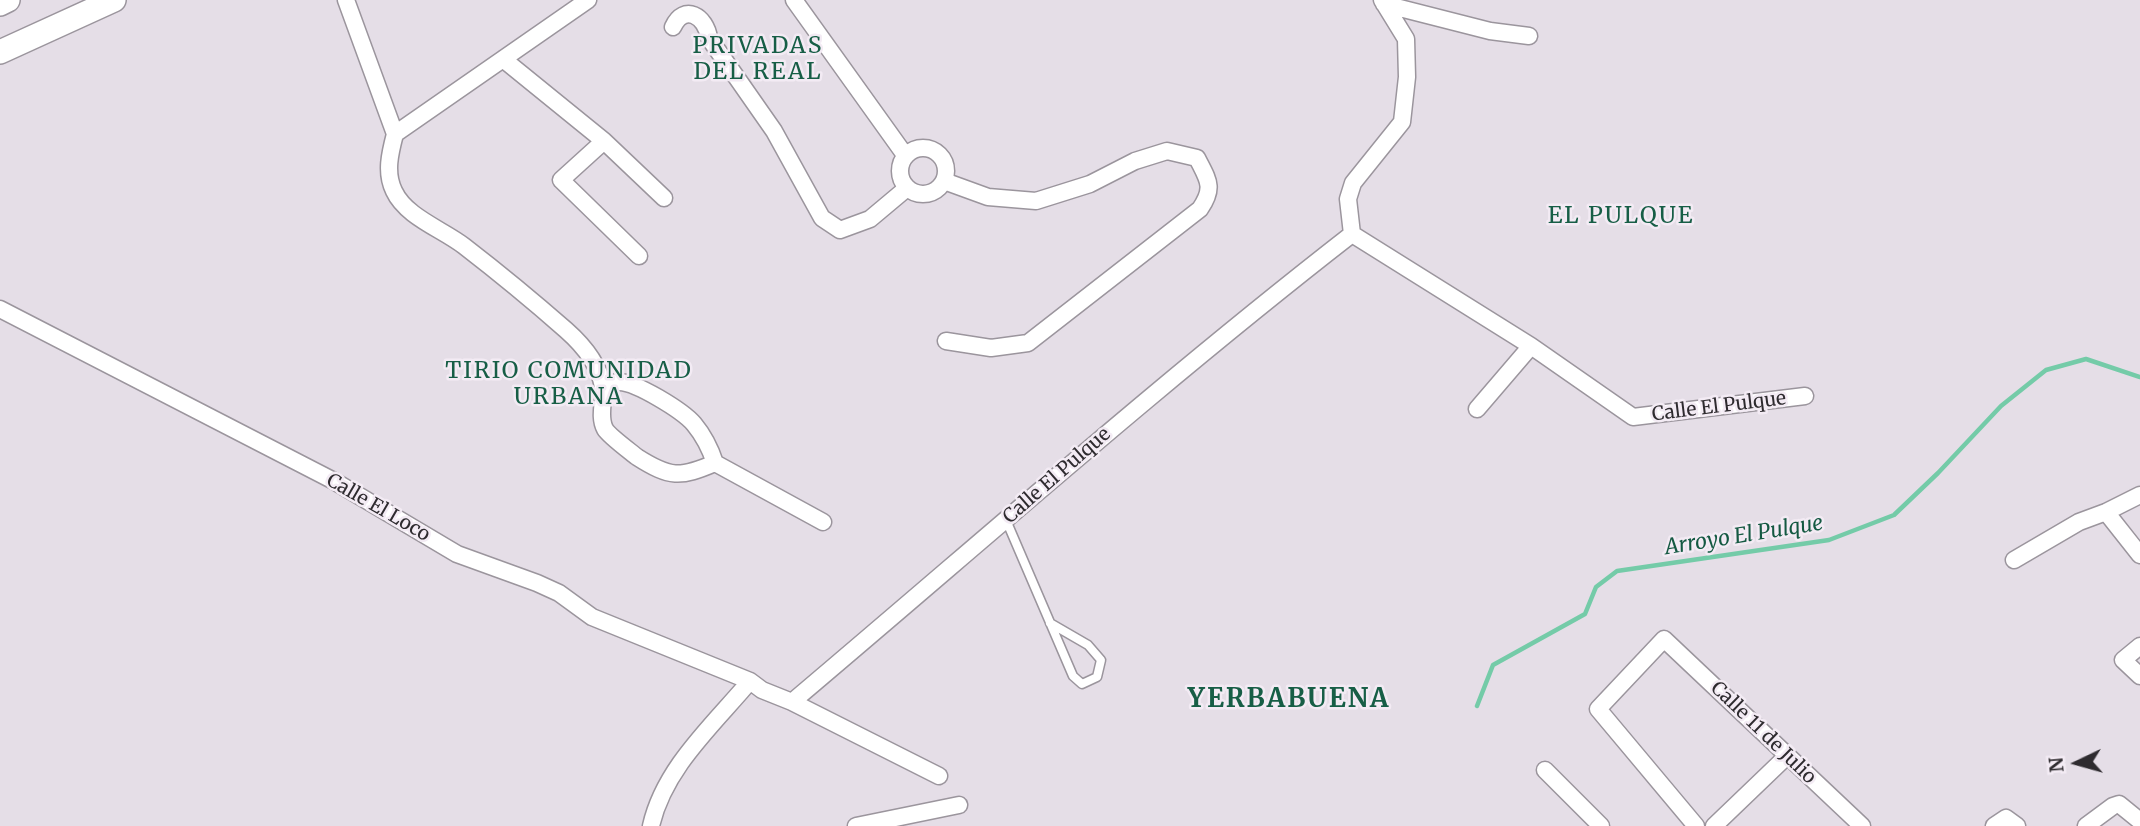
<!DOCTYPE html>
<html>
<head>
<meta charset="utf-8">
<style>
	body { margin:0 }
	#map { position:relative; width:2140px; height:826px; overflow:hidden; background:#e5dee7; font-family:Merriweather,serif }
	canvas { display:block }
	.north { position:absolute; left:2042px; top:728px; width:70px; height:70px; -webkit-text-stroke:5px #f3ebf4; paint-order:stroke; rotate:265deg; font-size:19px; font-weight:700; line-height:28px; text-align:center; color:#2e2b2f }
	.north::after { content:''; display:block; margin:auto; width:24px; height:32px; background:#2e2b2f; clip-path:polygon(50% 0,100% 100%,50% 72%,0 100%) }
</style>
</head>
<body>
<div id="map">
<canvas width="2140" height="826"></canvas>
<div class="north">N</div>
</div>
<script>
const ctx = document.querySelector('canvas').getContext('2d');
ctx.lineJoin = 'round';
function trace(path, color, width, dash) { ctx.strokeStyle = color; ctx.lineWidth = width; ctx.lineCap = dash ? 'butt' : 'round'; ctx.setLineDash(dash || []); ctx.stroke(path); }
function label(font, color, halo, rows, align = 'center') {
  ctx.font = font + ' Merriweather,serif'; ctx.lineWidth = 5; ctx.setLineDash([]); ctx.textBaseline = 'middle'; ctx.strokeStyle = halo; ctx.fillStyle = color; for (const [text, x, y, turn = 0] of rows) {
    ctx.save(); ctx.translate(x, y); ctx.rotate((+turn || 0) * Math.PI / 180); ctx.textAlign = isNaN(turn) ? turn : align; if (halo) ctx.strokeText(text, 0, 0); ctx.fillText(text, 0, 0); ctx.restore();
  }
}
const stream = new Path2D(`
	M1477 706 1493 665 1585 614 1596 587 1617 571 1829 540 1894 515 1938 473 2001 406 2046 370 2086 359 2140 377`);
const service = new Path2D(`
	M1006 520 1073 676 1082 684 1097 677 1101 660 1088 645 1050 623`);
const minor = new Path2D(`
	M346 0 395 134
	M588 0 395 134C390 153 385 173 394 191 406 217 442 229 464 246 499 273 533 301 566 330 583 345 599 364 603 387 605 400 598 416 605 429 609 436 631 452 637 457 670 478 680 478 715 463
	M794 0 905 155
	M1384 4 1490 31 1529 36
	M673 27C684 3 706 16 709 38L774 131 822 218 840 230 870 219 907 188
	M503 59 604 141 664 198
	M604 141 561 180 639 256
	M900 171a23 23 0 1 1 46 0a23 23 0 1 1-46 0Z
	M944 181 988 197 1036 201 1090 184 1135 161 1167 151 1197 158C1208 180 1215 187 1200 209L1028 343 991 348 946 341
	M1352 234 1531 346 1633 417 1805 396
	M0 309 334 481 457 554 537 583 559 593 592 617 750 681 762 690 792 702C978 545 1159 384 1352 234L1348 199 1353 183 1402 122 1407 77 1406 39 1382 0
	M603 388C608 385 613 382 618 382 635 381 683 411 694 424 704 436 710 448 715 463
	M1477 409 1531 346
	M715 463 823 522
	M2106 512 2140 555
	M2014 560 2079 522 2106 512 2140 495
	M2140 646 2123 660 2140 676
	M792 702 939 776
	M1545 770 1601 826
	M651 826C664 768 713 725 750 681
	M856 826 959 805
	M1696 826 1598 709 1664 639 1862 826
	M1714 826 1787 756
	M1994 826 2006 818 2017 826
	M2086 826 2113 806 2119 804 2140 821`);
const secondary = new Path2D(`
	M0 4 8 0
	M0 52 114 0`);
const streetNames = [
	["Calle El Pulque",1719,407,-7],
	["Calle El Pulque",1057,476,-41],
	["Calle El Loco",378,508,30],
	["Calle 11 de Julio",1763,733,44]
];
const waterNames = [
	["Arroyo El Pulque",1744,536,-9]
];
const quarterNames = [
	["PRIVADAS",758,46],
	["DEL REAL",758,72],
	["EL PULQUE",1621,216],
	["TIRIO COMUNIDAD",569,371],
	["URBANA",569,397]
];
const districtNames = [
	["YERBABUENA",1289,700]
];
trace(stream, '#74cba8', 4.5);
trace(service, '#9b959d', 11);
trace(minor, '#9b959d', 19);
trace(secondary, '#9b959d', 26);
trace(service, '#fff', 8);
trace(minor, '#fff', 16);
trace(secondary, '#fff', 23);
label('19px', '#2e2b2f', '#f3ebf4', streetNames);
label('italic 21px', '#145942', '#f3ebf4', waterNames);
ctx.letterSpacing = '2px';
label('23px', '#175e46', '#f3ebf4', quarterNames);
ctx.letterSpacing = '0px';
ctx.letterSpacing = '2px';
label('bold 26px', '#175e46', '#f3ebf4', districtNames);
ctx.letterSpacing = '0px';
</script>
</body>
</html>
